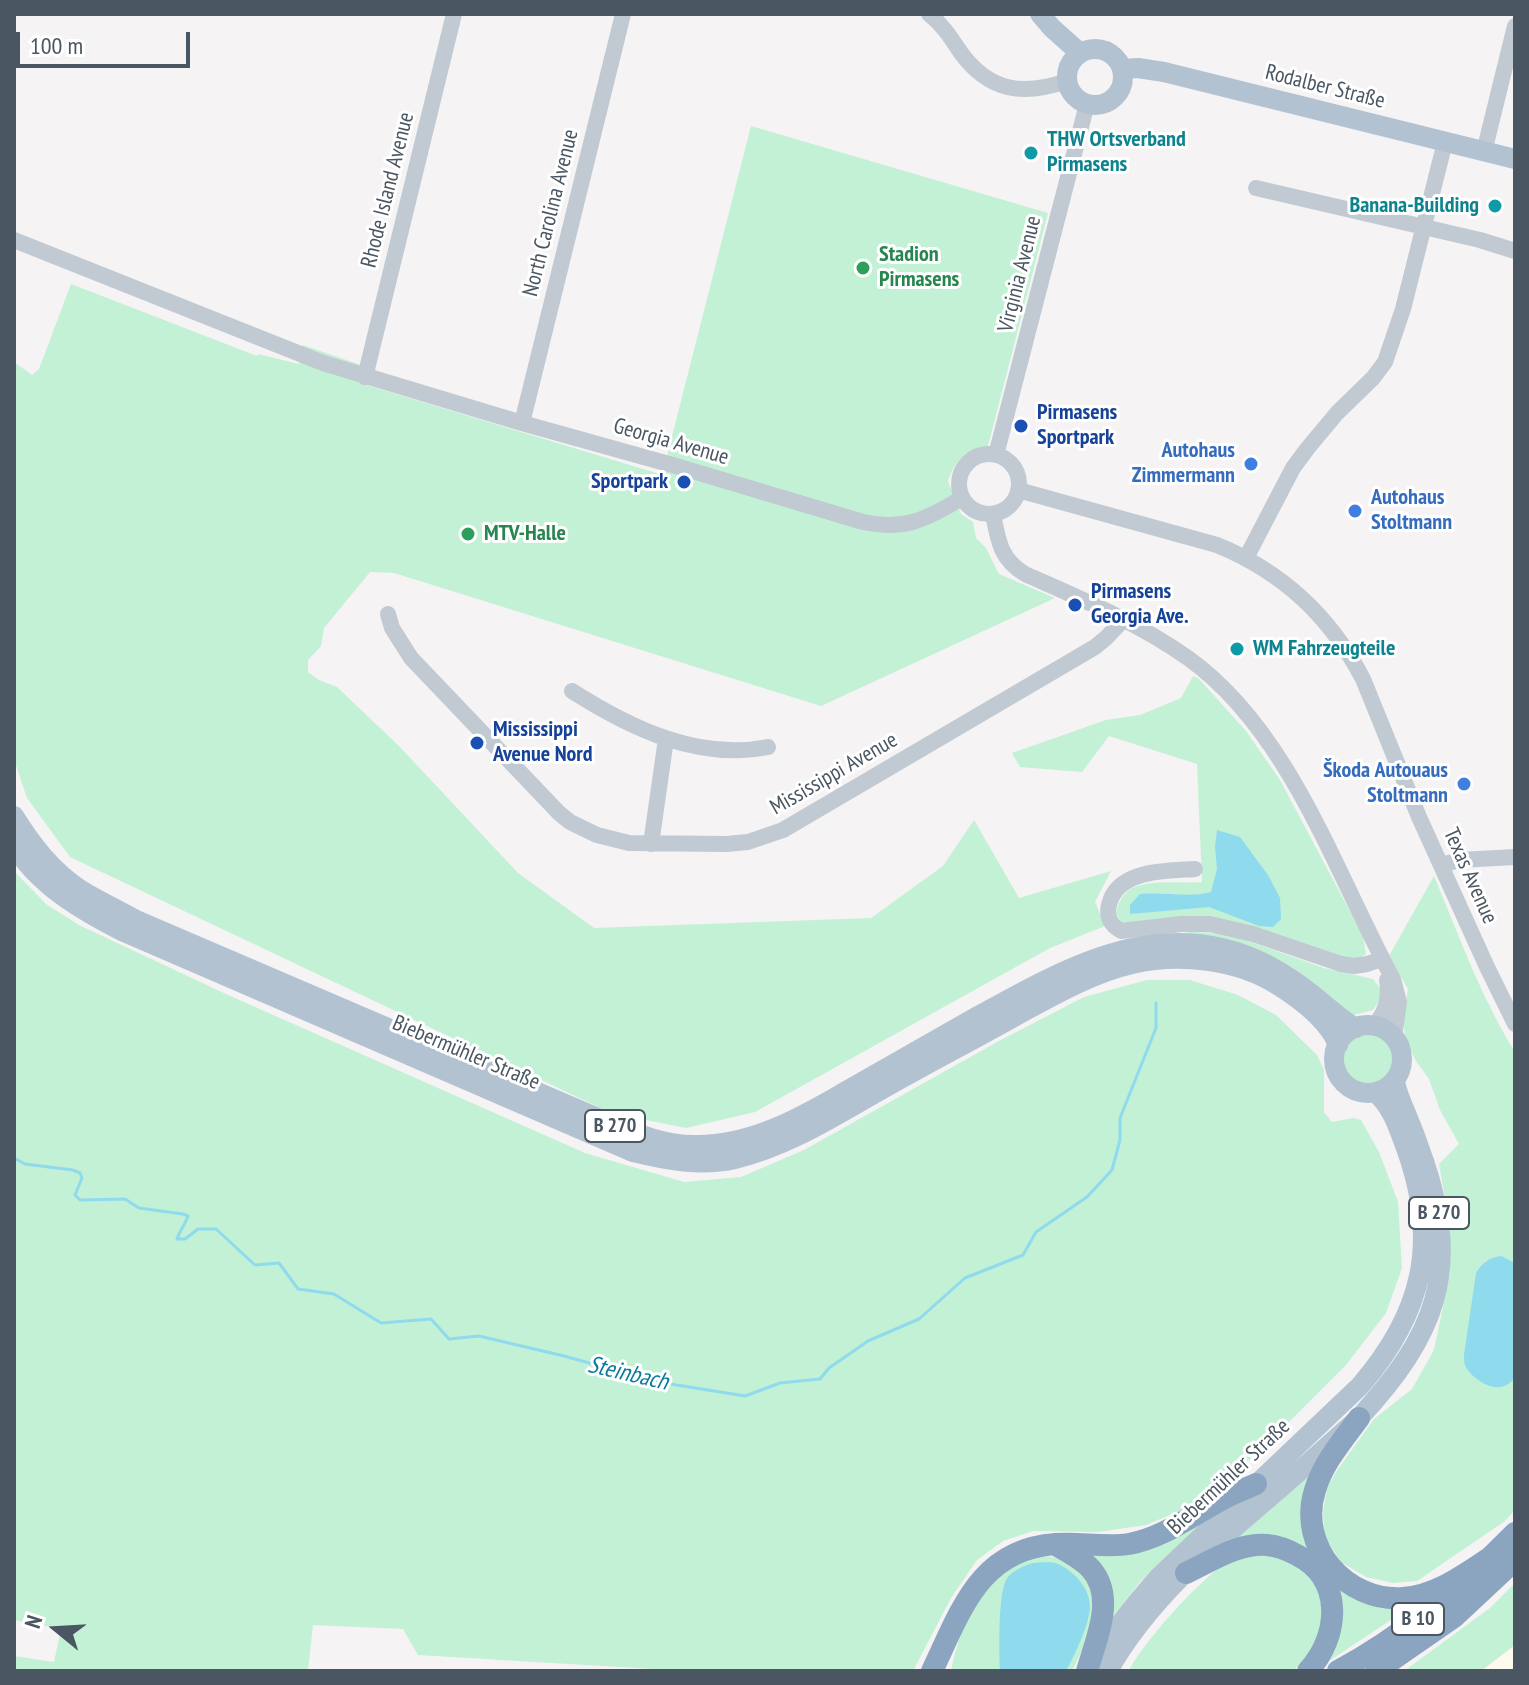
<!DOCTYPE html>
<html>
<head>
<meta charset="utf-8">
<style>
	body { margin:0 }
	#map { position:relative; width:1529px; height:1685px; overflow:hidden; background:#f5f3f3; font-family:"PT Sans Narrow",sans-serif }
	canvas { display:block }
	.frame { position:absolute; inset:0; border:16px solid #4a5661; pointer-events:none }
	.north { position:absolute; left:16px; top:1589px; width:80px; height:80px; -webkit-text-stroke:6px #fff; paint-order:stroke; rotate:288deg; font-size:22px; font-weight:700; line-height:32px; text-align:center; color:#4a5661 }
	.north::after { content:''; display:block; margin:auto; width:28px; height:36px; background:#4a5661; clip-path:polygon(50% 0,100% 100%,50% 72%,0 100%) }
	.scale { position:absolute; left:16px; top:32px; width:174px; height:36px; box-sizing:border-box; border:4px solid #4a5661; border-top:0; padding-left:10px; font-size:24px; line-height:28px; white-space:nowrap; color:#4a5661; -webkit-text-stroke:6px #fff; paint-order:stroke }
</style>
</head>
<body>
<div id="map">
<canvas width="1529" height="1685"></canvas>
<div class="frame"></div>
<div class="north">N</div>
<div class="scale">100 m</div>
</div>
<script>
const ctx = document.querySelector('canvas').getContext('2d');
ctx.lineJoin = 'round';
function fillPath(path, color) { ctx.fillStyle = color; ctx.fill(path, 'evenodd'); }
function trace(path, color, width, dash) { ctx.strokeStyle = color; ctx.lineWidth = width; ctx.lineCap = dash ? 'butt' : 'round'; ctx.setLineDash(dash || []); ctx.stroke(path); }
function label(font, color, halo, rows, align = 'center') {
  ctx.font = font + ' "PT Sans Narrow",sans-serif'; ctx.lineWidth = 6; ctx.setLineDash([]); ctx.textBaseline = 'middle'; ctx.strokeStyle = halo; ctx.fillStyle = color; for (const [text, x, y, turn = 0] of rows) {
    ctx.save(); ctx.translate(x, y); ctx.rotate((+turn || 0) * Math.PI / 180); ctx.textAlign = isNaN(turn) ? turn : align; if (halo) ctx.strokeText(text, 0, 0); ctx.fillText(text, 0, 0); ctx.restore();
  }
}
const commercial = new Path2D(`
	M1515 1645V1671H1481Z`);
const green = new Path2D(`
	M751 126 1048 213 987 450C963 451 956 459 948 481L961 514 973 522 976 538 986 548 999 574 1055 598 821 706 394 573 370 572 324 628 321 646 308 660V672L319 680 337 687 399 746 518 873 594 928 871 918 943 866 974 820 1019 898 1111 871 1095 902 1105 926 1050 948 755 1112 686 1128 611 1113 70 857 27 798 14 759V362L32 375 39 369 71 284 257 356 258 354 299 364 303 345 364 366 360 383 666 476 667 456Z
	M1193 676 1199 679 1246 731 1280 780 1363 936 1366 954 1357 959 1344 960 1239 924 1122 923 1116 913C1118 905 1121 896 1129 890 1146 878 1182 884 1202 882L1197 764 1109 736 1082 772 1020 767 1012 753 1106 720 1140 715 1181 698Z
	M14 871 46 904 79 925 228 995 585 1153 684 1182 741 1177 804 1150 999 1041 1084 997 1147 980H1190L1238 995 1276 1015 1317 1055 1324 1070V1112L1332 1122 1353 1118 1361 1120 1379 1152 1398 1202 1402 1268 1386 1313 1346 1365 1258 1453 1184 1509 1146 1525 1098 1532 1033 1531 1003 1541 977 1560 951 1598 913 1671H687L418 1655 403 1629 313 1625 308 1671H14V1656L54 1662 61 1629 14 1620Z
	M1434 876C1459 936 1481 997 1515 1052V1510L1505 1521 1417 1581 1393 1583 1366 1577 1341 1562 1324 1536 1323 1512 1327 1487 1338 1469 1374 1419 1412 1389 1434 1350 1450 1273V1228L1439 1164 1459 1144 1440 1110 1429 1079 1416 1061 1405 1037 1403 1020 1408 989 1389 956Z
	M1178 931 1218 933 1248 941 1324 968 1373 979 1380 988 1381 998 1373 1010 1354 1015C1333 1002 1316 983 1295 969 1261 947 1217 937 1178 931Z
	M1341 1060a27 27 0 1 1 54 0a27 27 0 1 1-54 0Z
	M1318 1464 1320 1562 1418 1602 1326 1663 1329 1579 1234 1540Z
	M1206 1520 1140 1582 1110 1620 1078 1548Z
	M1267 1553 1294 1561 1318 1588 1322 1609 1321 1633 1315 1649 1293 1671H1129C1141 1645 1200 1579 1225 1564 1236 1557 1254 1556 1267 1553Z
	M1040 1555C1068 1558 1088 1570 1092 1599 1093 1606 1095 1612 1094 1618 1090 1637 1080 1654 1072 1671H951C959 1632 973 1597 1005 1571 1014 1564 1028 1560 1040 1555Z
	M1515 1583V1645L1481 1671H1404L1490 1608Z`);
const water = new Path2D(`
	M1217 830 1240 837 1268 875 1280 898 1281 919 1273 927 1259 926 1209 907 1130 914V905L1140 894C1163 892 1190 898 1211 892L1217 869 1215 846Z
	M1501 1256 1515 1263V1378C1512 1381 1508 1385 1504 1386 1491 1391 1474 1379 1467 1369 1464 1364 1464 1361 1464 1355L1476 1273C1483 1262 1489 1258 1501 1256Z
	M1033 1563C1041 1563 1050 1561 1058 1564 1074 1571 1090 1588 1090 1607 1089 1626 1075 1654 1066 1671H1000C999 1652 998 1595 1006 1580 1011 1571 1023 1566 1033 1563Z`);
const stream = new Path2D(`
	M14 1158 25 1164 73 1170 80 1173 82 1178 75 1195 80 1200 125 1199 139 1208 183 1214 188 1216C185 1225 180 1230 177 1239H185L198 1229H216L255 1265 279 1263 298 1289 334 1294 381 1323 431 1319 449 1339 479 1336 564 1356 658 1382 745 1396 780 1383 820 1379 829 1368 868 1341 919 1319 965 1278 1023 1255 1036 1232 1087 1197 1112 1170 1120 1140V1118L1156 1028V1003`);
const minor = new Path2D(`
	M929 14C943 25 951 38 961 53 990 92 1023 96 1067 81
	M1484 152 1515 26
	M1256 188 1480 240 1515 251
	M14 240 323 363 522 423 676 466 863 522C905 531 927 519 962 498
	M365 377 454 14
	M522 423 623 14
	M959 484a30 30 0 1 1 60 0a30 30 0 1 1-60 0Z
	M996 455 1087 104
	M1018 490 1217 545C1283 572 1330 616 1363 679L1419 817 1487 967 1515 1024
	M993 514C998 540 1000 559 1025 574 1081 599 1137 622 1188 658 1290 731 1335 872 1393 979L1399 1002 1394 1037
	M1246 558 1293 468 1307 449 1337 413 1373 378 1385 362 1403 309 1445 142
	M388 614 392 628 411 658 559 813 570 822 597 835 629 843 726 844 748 842 783 830 1095 647 1106 638 1124 619
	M572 691C630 728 698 761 768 747
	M651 844 666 739
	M1441 865 1460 860 1515 857
	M1195 869C1167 871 1117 869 1109 905 1106 917 1111 925 1121 931L1181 924H1210L1253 934 1341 964 1354 966 1367 964 1382 959
	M1374 1026C1386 1012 1390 998 1387 980`);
const major = new Path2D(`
	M1040 14 1052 28 1080 53
	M1067 77a28 28 0 1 1 56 0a28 28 0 1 1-56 0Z
	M1122 69 1138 68 1164 72 1515 159
	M14 816C32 845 52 871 81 890 99 901 118 910 136 920L607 1122C635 1133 664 1145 694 1145 750 1146 800 1118 846 1091 890 1066 934 1041 978 1016 1053 975 1134 927 1222 948 1256 956 1286 973 1313 995 1327 1006 1340 1019 1356 1028
	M14 845C38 885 81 910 122 931L633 1152C666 1160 701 1167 735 1159 790 1146 839 1113 888 1086 932 1061 977 1038 1021 1013 1056 994 1093 973 1132 964 1178 953 1238 959 1279 986 1301 1000 1328 1020 1338 1045
	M1334 1059a34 34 0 1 1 68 0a34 34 0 1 1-68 0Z
	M1095 1660C1114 1630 1136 1603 1159 1577L1360 1386C1423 1313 1439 1243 1407 1151 1399 1130 1393 1107 1375 1092
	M1108 1671C1147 1601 1211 1547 1271 1496 1301 1470 1330 1444 1359 1418 1436 1335 1461 1271 1424 1161 1419 1148 1415 1134 1409 1121 1404 1107 1397 1095 1395 1081`);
const highway = new Path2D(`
	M1359 1418C1343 1440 1323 1463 1315 1490 1297 1547 1346 1602 1403 1598 1436 1596 1465 1574 1491 1557
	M1054 1544C1067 1551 1081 1558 1091 1569 1116 1598 1096 1639 1087 1671
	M1186 1573C1212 1561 1237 1543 1267 1545 1277 1546 1288 1550 1297 1555 1344 1579 1340 1636 1308 1671
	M932 1671C961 1611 979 1549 1056 1544 1080 1542 1106 1548 1129 1544 1165 1537 1192 1515 1223 1499 1233 1493 1245 1489 1256 1484
	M1338 1671C1405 1635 1462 1587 1515 1533
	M1376 1671 1454 1617 1515 1560`);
const markers = [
	[1031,153,8,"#0f9aa8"],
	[1495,206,8,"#0f9aa8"],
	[863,268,8,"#2e9e5b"],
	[1021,426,8,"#1a4fb4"],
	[1251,464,8,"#3f7fe0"],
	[684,482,8,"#1a4fb4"],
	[1355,511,8,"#3f7fe0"],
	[468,534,8,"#2e9e5b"],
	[1075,605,8,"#1a4fb4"],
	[1237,649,8,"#0f9aa8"],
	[477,743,8,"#1a4fb4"],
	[1464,784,8,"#3f7fe0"]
];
const shields = [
	[615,1126,60],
	[1439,1213,60],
	[1418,1619,52]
];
const shieldNames = [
	["B 270",615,1126],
	["B 270",1439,1213],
	["B 10",1418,1619]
];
const streetNames = [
	["Rodalber Straße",1325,87,14],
	["Rhode Island Avenue",388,190,-76],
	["North Carolina Avenue",551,213,-76],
	["Virginia Avenue",1020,274,-76],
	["Georgia Avenue",671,442,16],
	["Mississippi Avenue",834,774,-30],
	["Texas Avenue",1470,876,66],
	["Biebermühler Straße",466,1053,23],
	["Biebermühler Straße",1229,1477,-43]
];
const cultureNames = [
	["THW Ortsverband",1047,140],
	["Pirmasens",1047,165],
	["Banana-Building",1479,206,"right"],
	["WM Fahrzeugteile",1253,649]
];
const leisureNames = [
	["Stadion",879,255],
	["Pirmasens",879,280],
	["MTV-Halle",484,534]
];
const transitNames = [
	["Pirmasens",1037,413],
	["Sportpark",1037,438],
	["Sportpark",668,482,"right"],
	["Pirmasens",1091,592],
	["Georgia Ave.",1091,617],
	["Mississippi",493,730],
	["Avenue Nord",493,755]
];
const shopNames = [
	["Autohaus",1235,451],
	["Zimmermann",1235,476],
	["Autohaus",1371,498,"left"],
	["Stoltmann",1371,523,"left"],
	["Škoda Autouaus",1448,771],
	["Stoltmann",1448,796]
];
const waterNames = [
	["Steinbach",628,1374,13]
];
fillPath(commercial, '#fdf9ef');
fillPath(green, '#c3f1d5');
fillPath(water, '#90daee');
trace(stream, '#90daee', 3);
trace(minor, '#c1cad2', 16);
trace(major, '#b3c2d1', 20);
trace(highway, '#8ba5c1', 22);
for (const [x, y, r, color] of markers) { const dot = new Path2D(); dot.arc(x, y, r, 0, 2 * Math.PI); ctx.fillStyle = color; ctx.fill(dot); trace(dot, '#fff', 3); }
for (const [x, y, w] of shields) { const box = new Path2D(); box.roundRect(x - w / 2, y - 16, w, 32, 6); ctx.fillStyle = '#fff'; ctx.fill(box); trace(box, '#4a5661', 2); }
label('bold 20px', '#4a5661', null, shieldNames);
label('22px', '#4a5661', '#fff', streetNames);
label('bold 22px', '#0d838f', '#fff', cultureNames, 'left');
label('bold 22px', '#27864d', '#fff', leisureNames, 'left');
label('bold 22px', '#164399', '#fff', transitNames, 'left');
label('bold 22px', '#366cbe', '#fff', shopNames, 'right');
label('italic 24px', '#0c7c9b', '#fff', waterNames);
</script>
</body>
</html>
